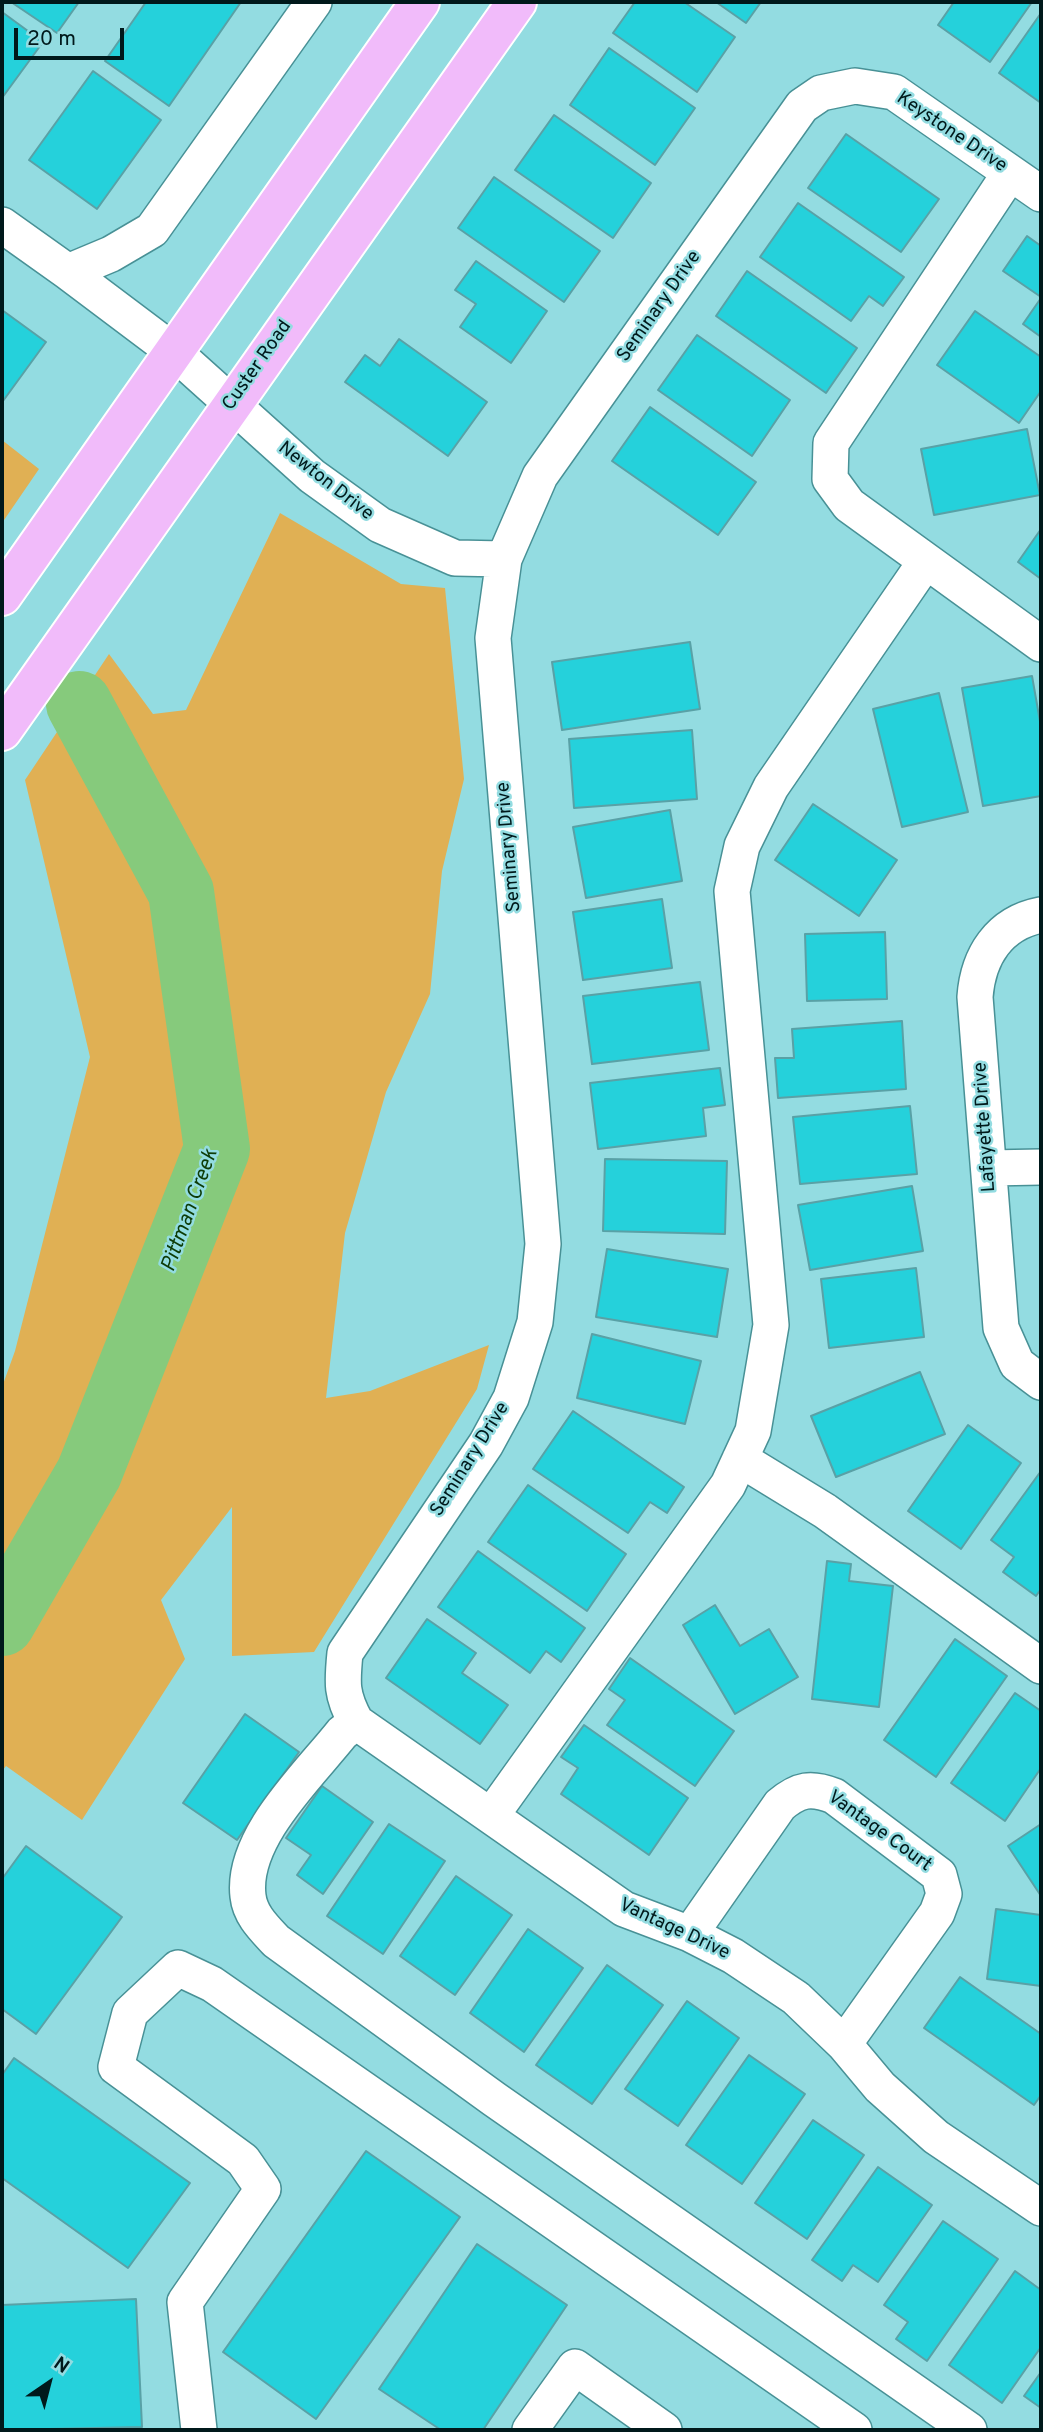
<!DOCTYPE html>
<html>
<head>
<meta charset="utf-8">
<style>
	body { margin:0 }
	#map { position:relative; width:1043px; height:2432px; overflow:hidden; background:#93dce1; font-family:Overpass,sans-serif }
	canvas { display:block }
	.frame { position:absolute; inset:0; border:4px solid #00191b; pointer-events:none }
	.north { position:absolute; left:14px; top:2348px; width:70px; height:70px; -webkit-text-stroke:5px #93dce1; paint-order:stroke; rotate:35deg; font-size:19px; font-weight:700; line-height:28px; text-align:center; color:#00191b }
	.north::after { content:''; display:block; margin:auto; width:24px; height:32px; background:#00191b; clip-path:polygon(50% 0,100% 100%,50% 72%,0 100%) }
	.scale { position:absolute; left:14px; top:28px; width:110px; height:32px; box-sizing:border-box; border:4px solid #00191b; border-top:0; padding-left:9px; font-size:21px; line-height:24px; white-space:nowrap; color:#00191b; -webkit-text-stroke:5px #93dce1; paint-order:stroke }
</style>
</head>
<body>
<div id="map">
<canvas width="1043" height="2432"></canvas>
<div class="frame"></div>
<div class="north">N</div>
<div class="scale">20 m</div>
</div>
<script>
const ctx = document.querySelector('canvas').getContext('2d');
ctx.lineJoin = 'round';
function fillPath(path, color) { ctx.fillStyle = color; ctx.fill(path, 'evenodd'); }
function trace(path, color, width, dash) { ctx.strokeStyle = color; ctx.lineWidth = width; ctx.lineCap = dash ? 'butt' : 'round'; ctx.setLineDash(dash || []); ctx.stroke(path); }
function label(font, color, halo, rows, align = 'center') {
  ctx.font = font + ' Overpass,sans-serif'; ctx.lineWidth = 5; ctx.setLineDash([]); ctx.textBaseline = 'middle'; ctx.strokeStyle = halo; ctx.fillStyle = color; for (const [text, x, y, turn = 0] of rows) {
    ctx.save(); ctx.translate(x, y); ctx.rotate((+turn || 0) * Math.PI / 180); ctx.textAlign = isNaN(turn) ? turn : align; if (halo) ctx.strokeText(text, 0, 0); ctx.fillText(text, 0, 0); ctx.restore();
  }
}
const green = new Path2D(`
	M2 440 39 469 2 523Z
	M280 513 401 584 445 588 464 779 442 871 430 994 386 1092 345 1233 326 1398 370 1391 489 1345 477 1389 314 1652 232 1656V1507L161 1600 185 1659 82 1820 6 1766 2 1771V1387L15 1351 90 1057 25 780 109 654 153 714 186 710Z`);
const river = new Path2D(`
	M2 1623 89 1473 217 1149 181 892 79 704`);
const building = new Path2D(`
	M11 2H79L57 33Z
	M146 2H241L169 106 105 61Z
	M635 2H684L735 37 697 92 613 33Z
	M716 2H761L746 23Z
	M954 2H1032L990 62 938 25Z
	M2 12 43 42 2 98Z
	M1041 13V103L999 73Z
	M609 48 695 108 655 165 570 105Z
	M93 71 161 120 97 209 29 160Z
	M554 115 651 183 613 238 515 170Z
	M846 134 939 199 901 252 808 188Z
	M494 177 600 251 564 302 458 228Z
	M798 203 904 277 883 306 869 296 851 321 760 257Z
	M1027 236 1041 246V297L1003 271Z
	M476 261 547 311 511 363 460 327 476 304 455 290Z
	M747 271 857 348 826 393 716 316Z
	M1041 298V337L1023 324Z
	M2 310 46 342 3 401 2 400Z
	M975 311 1041 357V391L1019 423 937 365Z
	M697 335 790 400 752 456 658 390Z
	M399 339 487 402 448 456 345 382 365 355 380 366Z
	M650 407 756 482 718 535 612 461Z
	M1027 429 1040 495 934 515 921 449Z
	M1041 529V579L1018 562Z
	M690 642 700 709 562 730 552 662Z
	M1032 676 1041 727V796L983 806 962 688Z
	M939 693 968 812 902 827 873 709Z
	M692 730 697 799 574 808 569 739Z
	M813 804 897 860 859 916 775 860Z
	M670 810 682 881 586 898 573 827Z
	M662 899 672 968 583 980 573 912Z
	M885 932 887 999 807 1001 805 934Z
	M700 982 709 1050 592 1064 583 996Z
	M902 1021 906 1089 778 1098 775 1058H794L792 1029Z
	M720 1068 725 1105 703 1108 706 1136 598 1149 590 1083Z
	M910 1106 917 1174 800 1184 793 1117Z
	M605 1159 727 1161 725 1234 603 1231Z
	M912 1186 923 1251 810 1270 798 1205Z
	M607 1249 728 1269 717 1337 596 1317Z
	M916 1268 924 1337 829 1348 821 1279Z
	M592 1334 701 1361 685 1424 577 1398Z
	M920 1372 945 1434 836 1477 811 1416Z
	M573 1411 684 1487 667 1513 650 1502 628 1533 533 1469Z
	M968 1425 1021 1463 961 1549 908 1511Z
	M1041 1471V1589L1036 1596 1003 1572 1014 1557 991 1540Z
	M528 1485 626 1554 587 1611 488 1542Z
	M478 1551 585 1628 561 1662 546 1651 530 1673 438 1607Z
	M827 1561 851 1564 849 1581 893 1586 879 1707 812 1699Z
	M715 1605 740 1646 769 1629 798 1677 735 1714 683 1625Z
	M427 1619 476 1653 462 1673 508 1705 480 1744 386 1678Z
	M955 1639 1007 1676 936 1777 884 1740Z
	M630 1658 734 1731 695 1786 607 1725 625 1700 609 1689Z
	M1015 1693 1041 1711V1768L1005 1821 951 1783Z
	M245 1714 299 1752 237 1840 183 1803Z
	M584 1725 688 1798 649 1855 561 1794 578 1768 561 1757Z
	M322 1786 373 1822 323 1894 297 1875 311 1855 286 1838Z
	M389 1824 445 1861 383 1954 327 1916Z
	M1041 1824V1896L1008 1846Z
	M26 1846 122 1917 36 2034 2 2009V1879Z
	M456 1876 512 1915 455 1995 400 1956Z
	M996 1909 1041 1915V1986L987 1979Z
	M528 1929 583 1968 524 2052 470 2013Z
	M607 1965 663 2005 592 2104 536 2065Z
	M960 1977 1041 2034V2095L1034 2105 924 2028Z
	M687 2001 739 2038 678 2126 625 2089Z
	M749 2055 805 2094 742 2184 686 2145Z
	M14 2058 190 2183 128 2268 2 2178V2075Z
	M813 2120 864 2155 807 2239 755 2203Z
	M366 2151 460 2217 316 2419 223 2352Z
	M878 2167 932 2205 878 2282 853 2265 842 2281 812 2260Z
	M943 2221 998 2259 927 2361 896 2339 908 2322 884 2305Z
	M477 2244 567 2305 483 2430H441L379 2389Z
	M1015 2271 1041 2290V2347L1002 2403 949 2365Z
	M136 2299 142 2427 2 2430V2305Z
	M1041 2372V2408L1024 2396Z`);
const minor = new Path2D(`
	M1010 173 831 443 830 479 849 505 1041 644
	M1041 194 894 92 855 86 821 93 802 106 540 476 504 559 493 638 543 1244 535 1322 511 1398 486 1444 345 1653C342 1683 341 1695 356 1722L624 1909 690 1934 733 1956 796 1998 844 2044 880 2087 936 2137 1041 2208
	M2 225 68 272 111 254 152 230 314 2
	M68 272 173 351 312 476 380 525 455 558 504 559
	M1041 915C999 923 978 956 975 997L1001 1328 1017 1364 1041 1382
	M989 1168 1041 1167
	M740 1459 825 1511 1041 1666
	M356 1722 342 1733C308 1776 241 1838 248 1896 250 1915 264 1928 276 1941L494 2099 969 2430
	M491 1816 728 1485 753 1431 771 1325 732 891 742 846 771 787 926 561
	M690 1934 780 1805C799 1789 811 1787 834 1796L939 1875 944 1894 937 1913 844 2044
	M199 2430 185 2302 263 2189 243 2160 116 2067 130 2013 178 1968 212 1984 854 2430
	M530 2430 575 2367 664 2430`);
const major = new Path2D(`
	M2 596 420 2
	M2 731 517 2`);
const streetNames = [
	["Keystone Drive",951,133,34],
	["Seminary Drive",660,307,-55],
	["Custer Road",258,366,-55],
	["Newton Drive",325,482,38],
	["Seminary Drive",510,847,-95],
	["Lafayette Drive",986,1127,-94],
	["Seminary Drive",471,1460,-58],
	["Vantage Court",879,1832,36],
	["Vantage Drive",674,1930,25]
];
const waterNames = [
	["Pittman Creek",191,1211,-70]
];
fillPath(green, '#e0b054');
trace(river, '#86ca7c', 66);
fillPath(building, '#25d1db');
trace(building, '#59a1a6', 2);
trace(minor, '#489196', 38);
trace(major, '#fff', 42);
trace(minor, '#fff', 35);
trace(major, '#f1bbfa', 38);
label('19px', '#00191b', '#93dce1', streetNames);
label('italic 21px', '#0d3c06', '#93dce1', waterNames);
</script>
</body>
</html>
